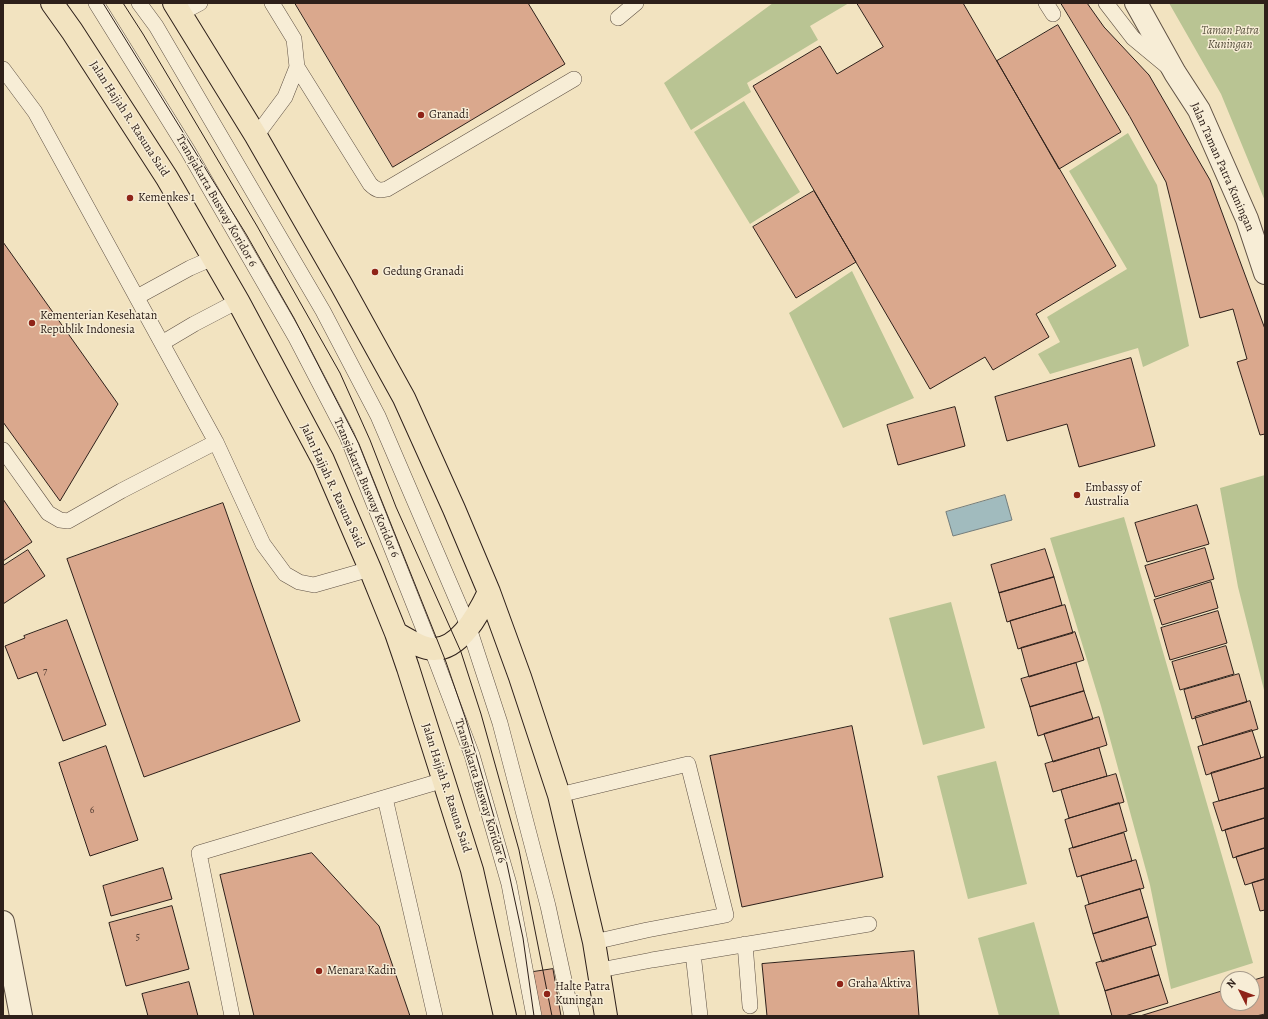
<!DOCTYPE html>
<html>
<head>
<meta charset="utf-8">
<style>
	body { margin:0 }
	#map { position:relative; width:1268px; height:1019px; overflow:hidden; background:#f2e3c0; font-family:Alegreya,serif }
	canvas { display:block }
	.frame { position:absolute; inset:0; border:4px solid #2e201a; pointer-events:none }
	.north { position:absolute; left:1220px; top:971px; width:40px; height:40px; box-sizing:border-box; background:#f7edd6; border:1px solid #a79b8b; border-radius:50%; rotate:312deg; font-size:11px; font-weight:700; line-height:16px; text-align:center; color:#2e201a }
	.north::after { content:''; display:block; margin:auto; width:14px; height:18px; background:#8f2418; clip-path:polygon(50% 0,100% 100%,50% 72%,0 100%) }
</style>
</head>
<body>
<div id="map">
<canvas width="1268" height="1019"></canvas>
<div class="frame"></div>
<div class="north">N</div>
</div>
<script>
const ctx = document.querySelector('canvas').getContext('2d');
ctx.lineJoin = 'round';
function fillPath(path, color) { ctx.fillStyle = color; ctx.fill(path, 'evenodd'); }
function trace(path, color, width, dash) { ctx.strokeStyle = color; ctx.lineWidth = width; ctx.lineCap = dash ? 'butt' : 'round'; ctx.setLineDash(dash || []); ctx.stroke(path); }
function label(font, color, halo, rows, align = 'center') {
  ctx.font = font + ' Alegreya,serif'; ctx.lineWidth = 3; ctx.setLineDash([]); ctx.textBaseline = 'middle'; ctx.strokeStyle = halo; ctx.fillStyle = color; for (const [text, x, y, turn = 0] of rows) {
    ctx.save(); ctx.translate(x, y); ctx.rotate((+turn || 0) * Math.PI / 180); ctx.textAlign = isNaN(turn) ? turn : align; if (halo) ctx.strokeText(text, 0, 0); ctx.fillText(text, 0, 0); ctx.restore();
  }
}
const green = new Path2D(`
	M773 3H849L810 26 818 40 747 83 751 92 691 130 664 83Z
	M1169 3H1265V201L1221 94Z
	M744 101 800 192 750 224 694 132Z
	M1128 133 1157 185 1189 346 1143 367 1138 348 1050 374 1038 354 1060 342 1047 317 1127 269 1069 171Z
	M852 271 914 398 843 428 789 313Z
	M1265 475V694L1238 587 1220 488Z
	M1124 517 1253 963 1171 989 1150 885 1101 706 1050 538Z
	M951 602 985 728 923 745 889 618Z
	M996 761 1027 884 968 899 937 776Z
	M1034 922 1060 1016H999L978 938Z`);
const water = new Path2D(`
	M1005 495 1012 520 953 536 946 512Z`);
const building = new Path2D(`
	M295 3H528L565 64 393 167Z
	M857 3H963L1116 266 1036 314 1049 337 993 370 985 357 930 389 753 86 820 46 837 74 883 47Z
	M1061 3H1087L1104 27 1149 75 1210 180 1265 329V434L1260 435 1237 362 1247 359 1233 309 1200 318 1166 182 1130 117Z
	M1058 25 1121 132 1059 169 997 61Z
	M814 191 856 262 796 298 753 227Z
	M3 242 118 404 60 501 3 422Z
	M1131 358 1155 446 1079 467 1067 424 1007 441 995 397Z
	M955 407 965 446 898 465 887 425Z
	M3 499 32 542 3 561Z
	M223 503 300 721 144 777 67 559Z
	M1197 505 1209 544 1147 562 1135 523Z
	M1205 548 1214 579 1155 597 1145 566Z
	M1045 549 1054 577 999 593 991 565Z
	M28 550 45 576 3 604V566Z
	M1054 577 1062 605 1007 622 999 593Z
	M1211 582 1218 608 1162 625 1154 600Z
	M1065 605 1073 633 1018 649 1010 621Z
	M1218 611 1227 643 1170 660 1161 628Z
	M67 620 106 725 63 741 37 672 18 679 5 646 25 638 24 636Z
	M1075 632 1084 660 1029 677 1021 648Z
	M1226 646 1234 674 1180 690 1172 662Z
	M1076 663 1084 691 1030 707 1021 679Z
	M1239 674 1247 702 1192 719 1184 690Z
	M1084 691 1093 719 1038 736 1030 707Z
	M1250 701 1258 729 1203 745 1195 717Z
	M1099 717 1107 745 1053 762 1044 734Z
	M852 726 883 877 742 907 710 756Z
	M1252 730 1261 758 1206 775 1198 747Z
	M106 746 138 840 90 856 59 763Z
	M1099 748 1107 776 1053 792 1045 764Z
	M1265 757V788L1219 801 1211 773Z
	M1116 774 1124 802 1069 818 1061 790Z
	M1265 788V818L1222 831 1213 803Z
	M1119 803 1127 831 1073 848 1065 820Z
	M1265 818V848L1233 858 1225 830Z
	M1124 833 1132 861 1077 877 1069 849Z
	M1265 848V879L1245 885 1236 857Z
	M312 853 379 926 410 1016H254L220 875Z
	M1136 860 1144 888 1089 904 1081 876Z
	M163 868 172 899 111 916 103 886Z
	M1265 879V910L1260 911 1252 883Z
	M1140 889 1148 917 1093 934 1085 906Z
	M172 906 189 969 126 986 109 923Z
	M1148 917 1156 945 1102 962 1093 934Z
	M1151 947 1159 975 1105 991 1096 963Z
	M914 951 919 1016H767L762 964Z
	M553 969 561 1016H541L533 972Z
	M1159 975 1168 1003 1125 1016H1112L1105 991Z
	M1265 977V1014L1256 1016H1140L1228 989V1003H1252V981Z
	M189 982 198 1016H148L142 994Z`);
const service = new Path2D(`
	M96 3 188 151 296 338 347 436 432 650 472 755 509 884 534 1016
	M139 3 156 26 323 311 378 416 469 628 500 723 548 906 572 1016
	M1046 3 1053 14
	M1106 3 1133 38 1168 67
	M181 13 200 3
	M618 18 636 3
	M297 67 370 184C376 190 379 191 387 189L574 79
	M3 69 35 112 216 442 263 544 285 574 299 582 314 585 370 569
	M256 136 285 97 297 67 294 39 272 3
	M137 297 190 268 213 258
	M162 343 194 324 238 301
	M3 450 48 513 60 520 68 521 121 491 216 442
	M559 795 688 764 726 915 647 930 594 942
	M385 798 435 1016
	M745 944 750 1006
	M693 953 700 1016
	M600 970 652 960 869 924
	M232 1016 199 853 444 780`);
const tertiary = new Path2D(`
	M1136 3 1175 73 1199 110 1247 219 1265 273
	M3 922 21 1016`);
const primary = new Path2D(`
	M52 3 72 31 167 178 238 301 323 460 370 569 396 633 408 668 472 870 505 1016
	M174 3 256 136 341 284 404 398 454 509 489 592 520 677 559 795 594 942 606 1016
	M396 633C405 638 422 649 433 649 460 650 479 613 489 592`);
const tram = new Path2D(`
	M103 3 246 234 294 318 359 444 446 662 466 720 505 855 523 938 534 1016
	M123 3 143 34 257 226 340 373 370 440 396 507 461 652 481 714 519 850 552 1016`);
const markers = [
	[421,115,4,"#8f2418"],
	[130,198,4,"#8f2418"],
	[375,272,4,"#8f2418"],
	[32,323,4,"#8f2418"],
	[1077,495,4,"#8f2418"],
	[319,971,4,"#8f2418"],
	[840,984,4,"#8f2418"],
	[547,994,4,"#8f2418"]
];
const numberNames = [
	["7",45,672],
	["6",92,811],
	["5",138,938]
];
const parkNames = [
	["Taman Patra",1230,31],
	["Kuningan",1230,45]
];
const poiNames = [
	["Granadi",429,115],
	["Kemenkes 1",138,198],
	["Gedung Granadi",383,272],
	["Kementerian Kesehatan",40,316],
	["Republik Indonesia",40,330],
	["Embassy of",1085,488],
	["Australia",1085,502],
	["Menara Kadin",327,971],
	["Graha Aktiva",848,984],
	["Halte Patra",555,987],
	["Kuningan",555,1001]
];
const streetNames = [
	["Jalan Hajjah R. Rasuna Said",129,119,57],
	["Jalan Taman Patra Kuningan",1222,167,66],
	["Transjakarta Busway Koridor 6",216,201,60],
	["Jalan Hajjah R. Rasuna Said",332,486,65],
	["Transjakarta Busway Koridor 6",366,488,67],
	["Jalan Hajjah R. Rasuna Said",446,788,72],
	["Transjakarta Busway Koridor 6",480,791,73]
];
fillPath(green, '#b9c493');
fillPath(water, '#a1bbbe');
trace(water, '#737d7c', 1);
fillPath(building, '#daa88d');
trace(building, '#2e201a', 1);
trace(service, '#5f5144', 16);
trace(tertiary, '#5f5144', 24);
trace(primary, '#2e201a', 24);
trace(service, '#f7edd6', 15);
trace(tertiary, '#f7edd6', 22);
trace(primary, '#f2e3c0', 22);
trace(tram, '#2e201a', 1);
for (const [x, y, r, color] of markers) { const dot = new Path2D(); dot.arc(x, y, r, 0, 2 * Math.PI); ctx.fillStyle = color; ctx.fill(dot); trace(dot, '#f7edd6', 1.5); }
label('10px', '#594237', null, numberNames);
label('italic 12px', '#58513e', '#f7edd6', parkNames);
label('12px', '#2e201a', '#f7edd6', poiNames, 'left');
label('12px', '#2e201a', '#f7edd6', streetNames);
</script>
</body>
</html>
